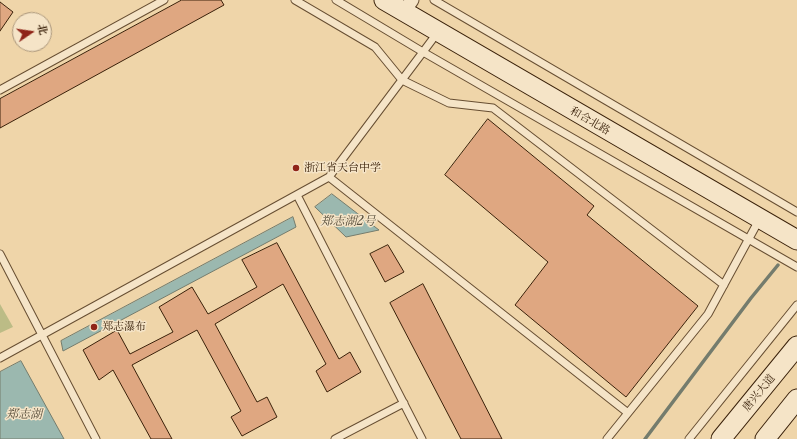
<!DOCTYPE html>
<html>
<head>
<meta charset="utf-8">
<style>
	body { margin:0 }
	#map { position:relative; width:797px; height:439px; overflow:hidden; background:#efd5a9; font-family:"Libre Caslon Text","Noto Serif SC",serif }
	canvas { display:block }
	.north { position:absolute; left:12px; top:12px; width:40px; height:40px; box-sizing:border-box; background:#f5e4c7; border:1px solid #aa967b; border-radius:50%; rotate:77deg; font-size:11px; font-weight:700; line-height:16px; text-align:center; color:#3a210a }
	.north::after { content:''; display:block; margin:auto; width:14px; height:18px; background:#8f2418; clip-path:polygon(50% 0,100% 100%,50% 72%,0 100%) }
</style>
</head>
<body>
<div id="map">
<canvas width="797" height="439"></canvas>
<div class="north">北</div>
</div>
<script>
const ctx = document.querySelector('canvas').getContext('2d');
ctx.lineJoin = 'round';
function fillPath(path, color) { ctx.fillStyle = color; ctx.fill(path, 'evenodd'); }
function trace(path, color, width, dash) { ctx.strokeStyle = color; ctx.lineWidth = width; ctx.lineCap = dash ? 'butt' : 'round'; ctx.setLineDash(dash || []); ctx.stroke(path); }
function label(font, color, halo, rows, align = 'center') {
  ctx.font = font + ' "Libre Caslon Text","Noto Serif SC",serif'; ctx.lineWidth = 3; ctx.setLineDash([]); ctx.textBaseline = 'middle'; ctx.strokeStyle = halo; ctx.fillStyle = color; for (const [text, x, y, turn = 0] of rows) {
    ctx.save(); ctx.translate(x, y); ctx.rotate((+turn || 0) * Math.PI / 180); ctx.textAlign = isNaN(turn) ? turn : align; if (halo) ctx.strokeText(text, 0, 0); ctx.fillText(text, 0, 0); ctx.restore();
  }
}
const green = new Path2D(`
	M0 304 13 327 0 333Z`);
const water = new Path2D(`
	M332 194 379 230 346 237 315 207Z
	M293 217 296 227 63 351 61 341Z
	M21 361 64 439H0V372Z`);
const stream = new Path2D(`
	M645 439 751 298 778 265`);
const building = new Path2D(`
	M182 0H221L224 5 0 128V99Z
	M0 2 13 12 0 31Z
	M488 119 594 206 587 215 698 306 626 397 515 305 548 262 445 175Z
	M277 243 339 359 350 352 361 372 327 392 316 371 326 364 283 284 215 324 257 402 267 397 277 417 242 436 231 417 241 411 197 330 132 365 172 439H151L113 370 99 380 83 350 117 330 130 354 173 332 159 307 192 287 208 314 257 287 242 260Z
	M388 245 404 272 385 282 370 254Z
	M423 284 502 439H461L390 303Z`);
const service = new Path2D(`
	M295 0 375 47 402 80 449 103 493 108 724 285
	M336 0 423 52 797 267
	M434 0 797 212
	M0 90 164 0
	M329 177 628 413
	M297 195 422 439
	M0 254 96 439
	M0 358 329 177 438 32
	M335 439 404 403
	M607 439 708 314 759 220
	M689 439 797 305`);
const minor = new Path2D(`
	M404 12 412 0`);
const secondary = new Path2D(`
	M384 0 797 240
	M721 439 797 346
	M765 439 797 399`);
const markers = [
	[296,168,4,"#8f2418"],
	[94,327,4,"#8f2418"]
];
const streetNames = [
	["和合北路",590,121,30],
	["唐兴大道",759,393,-51]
];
const poiNames = [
	["浙江省天台中学",304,168],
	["郑志瀑布",102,327]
];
const waterNames = [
	["郑志湖2号",348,222],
	["郑志湖",24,415]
];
fillPath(green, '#bcbc86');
fillPath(water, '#9bb8af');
trace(water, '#747c6d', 1);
trace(stream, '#747c6d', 3.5);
fillPath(building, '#dfa781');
trace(building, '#3a210a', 1);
trace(service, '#674e32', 9);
trace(minor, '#674e32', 15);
trace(secondary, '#3a210a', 21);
trace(service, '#f5e4c7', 7);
trace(minor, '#f5e4c7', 13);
trace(secondary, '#f5e4c7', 19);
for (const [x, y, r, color] of markers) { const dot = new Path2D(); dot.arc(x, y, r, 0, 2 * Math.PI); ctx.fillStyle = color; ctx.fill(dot); trace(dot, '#f5e4c7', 1.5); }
label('11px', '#3a210a', '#f5e4c7', streetNames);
label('11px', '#3a210a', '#f5e4c7', poiNames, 'left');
label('italic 12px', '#574e3c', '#f5e4c7', waterNames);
</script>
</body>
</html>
